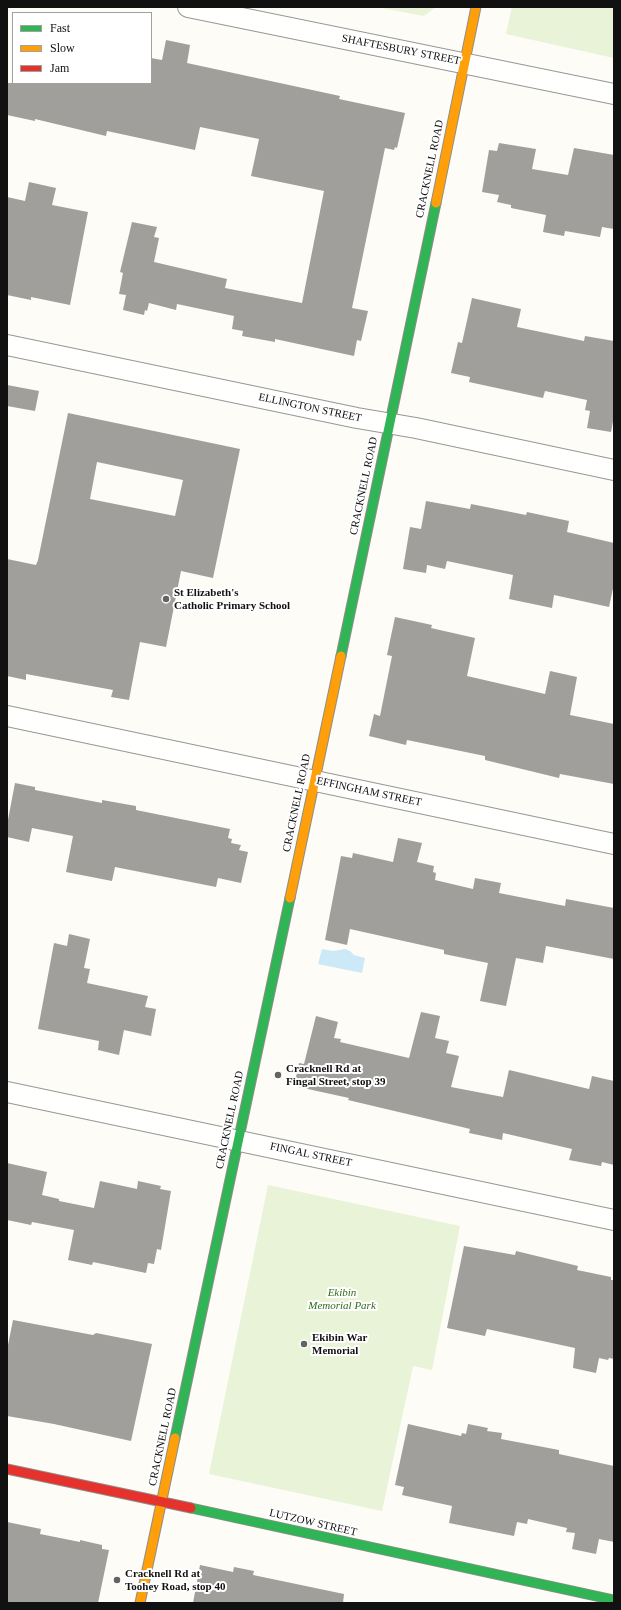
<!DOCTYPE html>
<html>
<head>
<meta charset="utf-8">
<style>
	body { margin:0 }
	#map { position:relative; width:621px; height:1610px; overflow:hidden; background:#fdfcf7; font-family:"Times New Roman",serif }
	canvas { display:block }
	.frame { position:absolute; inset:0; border:8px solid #111; pointer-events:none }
	.legend { position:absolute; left:12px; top:12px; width:140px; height:72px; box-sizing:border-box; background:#fff; border:1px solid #a0a0a0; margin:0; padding:5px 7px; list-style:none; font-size:12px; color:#111 }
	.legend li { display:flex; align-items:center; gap:8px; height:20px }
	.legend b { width:20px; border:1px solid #a0a0a0 }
</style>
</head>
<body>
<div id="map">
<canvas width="621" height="1610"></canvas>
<div class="frame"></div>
<ul class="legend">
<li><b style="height:5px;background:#30b455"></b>Fast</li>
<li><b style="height:5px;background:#ff9f0a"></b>Slow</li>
<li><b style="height:5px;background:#e5322d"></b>Jam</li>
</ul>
</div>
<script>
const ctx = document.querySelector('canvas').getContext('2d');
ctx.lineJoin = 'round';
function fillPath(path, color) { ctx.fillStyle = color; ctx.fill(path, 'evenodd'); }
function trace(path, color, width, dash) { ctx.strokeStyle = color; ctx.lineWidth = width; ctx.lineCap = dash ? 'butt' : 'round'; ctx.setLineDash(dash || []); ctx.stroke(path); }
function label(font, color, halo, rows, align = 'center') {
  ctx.font = font + ' "Times New Roman",serif'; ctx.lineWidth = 4; ctx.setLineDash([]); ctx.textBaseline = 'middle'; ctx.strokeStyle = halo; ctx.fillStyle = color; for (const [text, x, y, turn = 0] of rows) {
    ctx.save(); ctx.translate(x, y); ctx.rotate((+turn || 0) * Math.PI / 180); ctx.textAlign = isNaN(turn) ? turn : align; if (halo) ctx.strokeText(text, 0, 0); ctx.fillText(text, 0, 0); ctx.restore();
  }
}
const green = new Path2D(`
	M376 7H436L424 16Z
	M512 7H614V58L506 34Z
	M268 1185 460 1226 432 1370 413 1366 382 1511 209 1474Z`);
const water = new Path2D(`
	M322 949 333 951 345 949 350 951 354 955 365 958 362 973 318 964Z`);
const building = new Path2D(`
	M166 40 190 45 187 63 340 96 339 99 405 113 397 148 395 147 394 150 385 148 352 308 368 311 361 341 357 340 354 356 275 339V342L242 336 243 331 232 329 234 316 177 304 176 310 149 303 147 311 145 310 144 315 123 310 126 295 119 294 123 273 120 272 132 222 157 227 154 237 159 238 154 262 227 279 225 288 302 303 324 191 251 176 259 139 200 127 195 150 107 131 106 136 35 119V121L7 115V83H151V58L162 60Z
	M499 143 536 149 532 169 568 175 574 148 614 155V229L602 227 600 237 565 231 564 236 543 232 546 215 511 208V205L497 202 499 195 482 192 489 150 497 151Z
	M29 182 56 188 52 205 88 212 70 305 31 297V300L7 295V197L25 201Z
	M472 298 521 309 517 327 584 341 585 336 614 341V416L611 432 587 428 590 411 585 410 587 400 545 391 543 398 469 382 470 377 451 373 458 342 462 343Z
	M7 385 39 391 35 411 7 406Z
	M68 413 240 449 213 578 181 571 166 647 140 642 129 700 111 697 113 690 26 674V680L7 676V559L36 565 38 560ZM97 462 183 480 175 516 90 499Z
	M426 501 470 509 471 504 526 515 527 512 569 521 567 532 614 543V584L609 607 554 595 552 608 509 599 513 575 447 561 445 569 427 565 426 573 403 569 410 527 421 529Z
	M395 617 432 625 431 628 475 638 467 676 545 694 550 671 577 677 570 715 614 724V784L560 774 559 778 485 760V756L407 740 406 745 369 736 374 714 380 716 392 656 387 655Z
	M15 783 35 787V790L102 803V800L136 806V810L230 829 228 838 232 839 231 843 241 845 239 850 248 852 241 883 218 878 216 887 115 867 112 881 66 872 73 836 32 828 29 842 7 837V825Z
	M398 838 422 843 417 862 434 866 433 872 436 873 435 880 473 889 475 878 501 883 499 893 565 906 566 899 614 908V959L546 946 543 963 516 958 506 1006 480 1001 488 963 444 954V950L350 929 347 945 325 940 341 856 352 858 353 853 393 862Z
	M69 934 90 939 84 968 90 969 87 983 148 996 145 1007 156 1009 151 1036 124 1030 119 1055 98 1050 99 1041 38 1029 54 943 67 946Z
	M421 1012 440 1016 435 1038 449 1041 446 1053 459 1056 451 1087 503 1097 509 1070 589 1089 592 1076 614 1081V1165L602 1162 601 1166 569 1160 572 1149 503 1133 502 1140 469 1133 470 1129 462 1127 348 1100 349 1098 294 1086 299 1063 304 1064 316 1016 338 1022 334 1038 341 1039 340 1042 409 1058Z
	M7 1163 47 1172 42 1195 59 1199V1201L94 1208 100 1181 137 1189 138 1181 161 1186 160 1189 171 1191 161 1250 157 1249 154 1264 148 1263 146 1273 93 1262 92 1265 68 1260 74 1230 32 1222 31 1225 7 1220Z
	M464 1246 515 1255 516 1251 578 1266 577 1270 611 1277V1280H614V1359L609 1358 608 1360 599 1358 596 1373 573 1368 575 1348 487 1329 485 1336 447 1328Z
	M13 1320 93 1335 96 1333 152 1344 131 1441 54 1424 7 1416V1350Z
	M408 1424 461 1436 462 1433 466 1434 468 1424 488 1428 487 1431 502 1433 501 1439 559 1450V1454L614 1466V1542L599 1539 596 1554 572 1549 575 1533 566 1532 567 1528 528 1519 527 1524 517 1522 514 1536 449 1523 452 1506 402 1495 404 1487 395 1485Z
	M7 1522 41 1529 40 1534 80 1542V1540L102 1545V1549L109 1550 98 1603H7Z
	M200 1565 233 1572 234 1567 254 1571 253 1575 344 1594 343 1603H193Z`);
const street = new Path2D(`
	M188 7 614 94
	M7 345 357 418 416 428 614 470
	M7 716 614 844
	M7 1092 614 1220`);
const fast = new Path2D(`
	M341 656 436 203
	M175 1438 290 898
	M191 1508 614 1600`);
const slow = new Path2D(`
	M436 203 476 7
	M290 898 341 656
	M140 1603 175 1438`);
const jam = new Path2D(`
	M7 1469 191 1508`);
const markers = [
	[166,599,4,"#646362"],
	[278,1075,4,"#646362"],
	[304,1344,4,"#646362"],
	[117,1580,4,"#646362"]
];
const streetNames = [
	["SHAFTESBURY STREET",401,50,11],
	["CRACKNELL ROAD",430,169,-78],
	["ELLINGTON STREET",310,408,12],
	["CRACKNELL ROAD",364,486,-78],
	["EFFINGHAM STREET",369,792,12],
	["CRACKNELL ROAD",297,803,-78],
	["CRACKNELL ROAD",230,1120,-78],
	["FINGAL STREET",311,1155,12],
	["CRACKNELL ROAD",163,1437,-78],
	["LUTZOW STREET",313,1523,13]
];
const poiNames = [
	["St Elizabeth's",174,593],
	["Catholic Primary School",174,606],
	["Cracknell Rd at",286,1069],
	["Fingal Street, stop 39",286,1082],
	["Ekibin War",312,1338],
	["Memorial",312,1351],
	["Cracknell Rd at",125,1574],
	["Toohey Road, stop 40",125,1587]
];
const parkNames = [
	["Ekibin",342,1293],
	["Memorial Park",342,1306]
];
fillPath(green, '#e8f3d7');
fillPath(water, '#cde9f7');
fillPath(building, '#a19f9c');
trace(street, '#979795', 22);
trace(fast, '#8e8d8b', 11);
trace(slow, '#8e8d8b', 11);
trace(jam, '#8e8d8b', 11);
trace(street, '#fffffe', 20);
trace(fast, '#30b455', 9);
trace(slow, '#ff9f0a', 9);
trace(jam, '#e5322d', 9);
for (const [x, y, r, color] of markers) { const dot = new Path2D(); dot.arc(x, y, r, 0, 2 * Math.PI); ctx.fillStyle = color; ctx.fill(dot); trace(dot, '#fff', 1.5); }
label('11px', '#111', '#fff', streetNames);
label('bold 11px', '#111', '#fff', poiNames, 'left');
label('italic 11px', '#306b1e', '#fff', parkNames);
</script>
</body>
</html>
